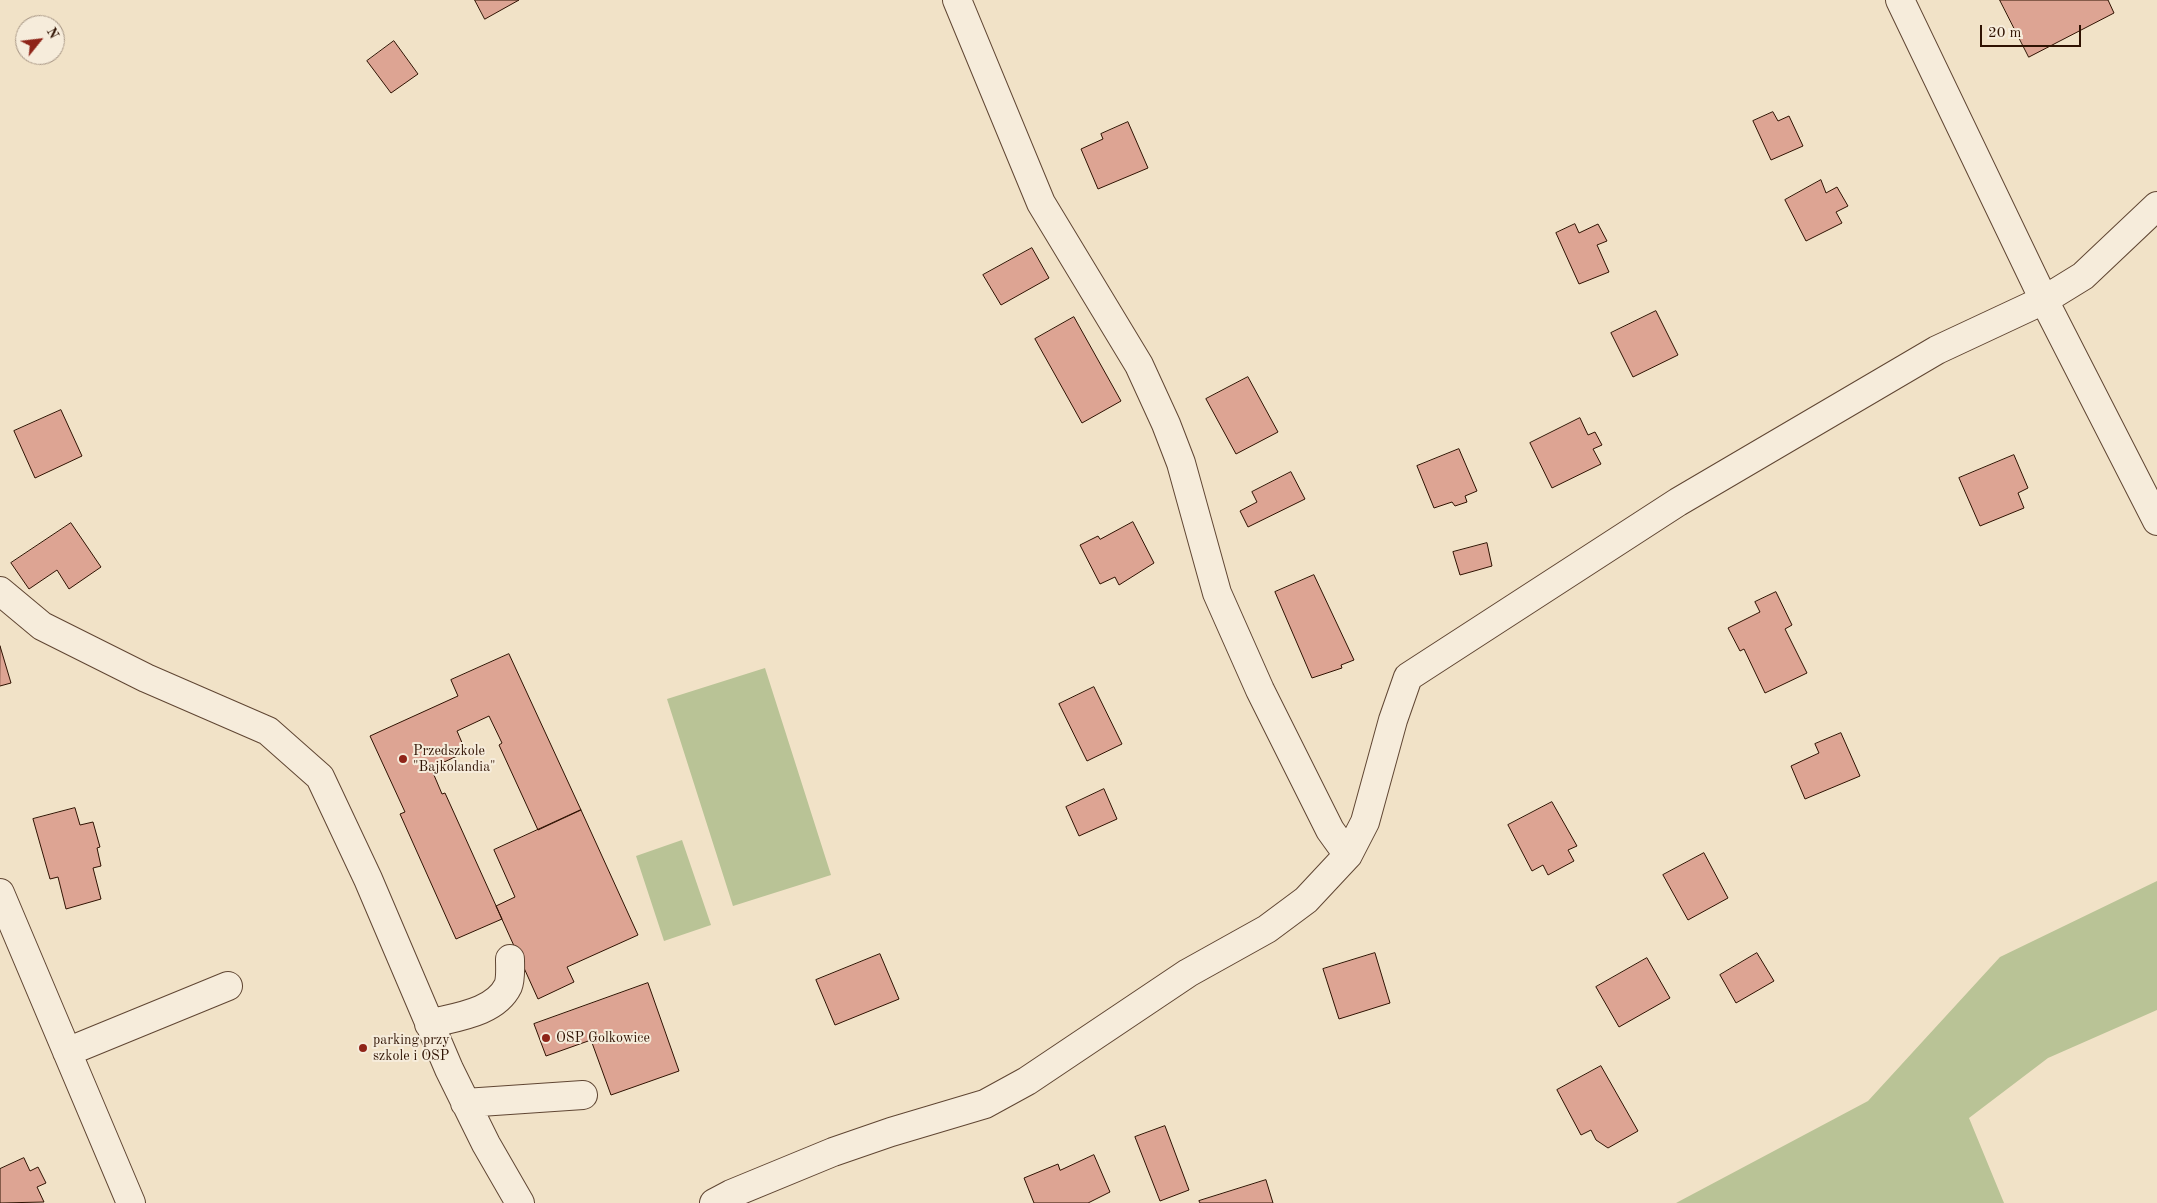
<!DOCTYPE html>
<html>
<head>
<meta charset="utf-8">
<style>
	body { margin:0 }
	#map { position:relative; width:2157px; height:1203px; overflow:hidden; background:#f1e2c7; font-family:"Old Standard TT",serif }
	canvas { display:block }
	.north { position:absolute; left:15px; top:15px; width:50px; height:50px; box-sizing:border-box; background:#f6ecdb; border:1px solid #a69584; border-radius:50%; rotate:61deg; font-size:14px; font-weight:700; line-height:20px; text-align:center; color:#2f1202 }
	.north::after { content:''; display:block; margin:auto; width:18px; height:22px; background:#8f2418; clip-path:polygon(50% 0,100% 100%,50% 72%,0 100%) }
	.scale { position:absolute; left:1980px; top:25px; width:101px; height:22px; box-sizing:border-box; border:2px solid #2f1202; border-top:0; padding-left:6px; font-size:15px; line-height:18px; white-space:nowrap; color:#2f1202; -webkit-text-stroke:4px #f6ecdb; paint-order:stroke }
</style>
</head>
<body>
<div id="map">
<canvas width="2157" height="1203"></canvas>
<div class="north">N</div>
<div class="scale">20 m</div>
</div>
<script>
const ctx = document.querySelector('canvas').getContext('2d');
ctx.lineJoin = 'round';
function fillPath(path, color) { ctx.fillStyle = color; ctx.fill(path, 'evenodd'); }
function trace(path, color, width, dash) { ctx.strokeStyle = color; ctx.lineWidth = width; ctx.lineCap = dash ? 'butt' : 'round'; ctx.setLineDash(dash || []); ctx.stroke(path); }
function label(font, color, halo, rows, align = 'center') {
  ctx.font = font + ' "Old Standard TT",serif'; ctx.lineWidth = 4; ctx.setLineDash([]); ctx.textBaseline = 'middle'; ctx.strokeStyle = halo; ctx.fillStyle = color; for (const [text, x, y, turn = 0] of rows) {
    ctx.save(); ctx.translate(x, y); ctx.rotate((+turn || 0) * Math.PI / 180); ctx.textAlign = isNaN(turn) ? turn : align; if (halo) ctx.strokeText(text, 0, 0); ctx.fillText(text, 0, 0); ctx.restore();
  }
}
const green = new Path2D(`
	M765 668 831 875 733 906 667 699Z
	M682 840 711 925 664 941 636 856Z
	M2157 881V1010L2048 1058 1969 1118 2004 1203H1676L1868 1101 2000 957Z`);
const building = new Path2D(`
	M475 0H519L485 19Z
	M2000 0H2108L2114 13 2029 57Z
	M394 41 418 74 391 93 367 61Z
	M1773 112 1778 121 1789 116 1803 146 1771 160 1753 121Z
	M1128 122 1148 168 1098 189 1081 149 1103 139 1101 134Z
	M1821 180 1826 193 1837 187 1848 206 1836 212 1842 223 1806 241 1785 200Z
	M1575 224 1579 233 1598 224 1607 241 1597 245 1609 272 1579 284 1556 233Z
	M1032 248 1049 278 1001 305 983 275Z
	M1656 311 1678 355 1633 377 1611 333Z
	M1074 317 1121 401 1082 423 1035 339Z
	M1248 377 1278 432 1236 454 1206 399Z
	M61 410 82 456 35 478 14 431Z
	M1580 418 1588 435 1595 432 1602 445 1593 449 1601 464 1552 488 1530 443Z
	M1459 449 1477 491 1465 496 1467 502 1455 506 1452 502 1434 508 1417 466Z
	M2014 455 2028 488 2018 493 2024 508 1980 526 1959 478Z
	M1291 472 1305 499 1248 527 1240 511 1257 502 1252 492Z
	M1133 522 1154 563 1119 585 1115 577 1100 584 1080 545 1098 536 1100 539Z
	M71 523 101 567 69 589 57 570 29 589 11 563Z
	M1487 543 1492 566 1460 575 1453 552Z
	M1314 575 1354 660 1341 665 1342 668 1312 678 1275 592Z
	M1776 592 1792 625 1785 629 1807 673 1765 693 1744 649 1740 651 1728 628 1760 612 1755 602Z
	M0 646 11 683 0 686Z
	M509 654 581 810 538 830 499 745 502 743 489 716 457 731 466 752 431 768 442 794 445 793 502 919 456 939 400 814 405 812 370 736 458 696 451 680Z
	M1094 687 1122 744 1087 761 1059 704Z
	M1841 733 1860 776 1805 799 1791 766 1819 753 1815 744Z
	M1104 789 1117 819 1079 836 1066 807Z
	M1552 802 1577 846 1568 850 1574 861 1548 875 1543 865 1532 871 1508 825Z
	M75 808 80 825 93 822 100 847 97 848 101 866 93 868 101 899 66 909 58 877 50 879 33 819Z
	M581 810 638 935 567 967 574 982 538 999 496 906 515 897 494 850Z
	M1704 853 1728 898 1688 920 1663 875Z
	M1375 953 1390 1003 1339 1019 1323 969Z
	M1757 953 1774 981 1736 1003 1720 975Z
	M880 954 899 999 835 1025 816 980Z
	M1647 958 1670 998 1619 1027 1596 987Z
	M648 983 679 1071 611 1095 591 1040 546 1056 534 1024Z
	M1601 1066 1638 1131 1608 1148 1596 1140 1591 1130 1581 1135 1557 1090Z
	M1165 1126 1189 1190 1160 1201 1135 1137Z
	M1094 1155 1110 1192 1088 1203H1034L1024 1178 1058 1164 1060 1170Z
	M24 1158 30 1171 38 1167 46 1183 37 1187 44 1202 0 1203V1169Z
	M1266 1180 1273 1203H1200L1199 1201Z`);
const minor = new Path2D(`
	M957 0 1041 203 1139 365 1166 424 1181 463 1217 593 1260 690 1330 830 1348 855
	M1900 0 2044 300 2157 521
	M0 591 42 626 146 678 268 731 320 777 368 879 449 1069 486 1144 520 1203
	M0 893 131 1203
	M429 1024C455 1017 495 1013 508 986 511 979 510 967 510 959
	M67 1052 228 986
	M465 1103 583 1095
	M714 1203 731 1194 833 1152 891 1132 985 1104 1027 1081 1188 973 1267 929 1306 900 1348 855 1365 822 1393 720 1408 677 1678 502 1937 350 2044 300 2083 276 2157 206`);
const markers = [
	[403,759,5,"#8f2418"],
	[546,1038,5,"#8f2418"],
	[363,1048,5,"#8f2418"]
];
const poiNames = [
	["Przedszkole",413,751],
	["\"Bajkolandia\"",413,767],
	["OSP Golkowice",556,1038],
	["parking przy",373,1040],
	["szkole i OSP",373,1056]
];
fillPath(green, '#b9c396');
fillPath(building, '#dda493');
trace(building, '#2f1202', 1);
trace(minor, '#604633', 30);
trace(minor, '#f6ecdb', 28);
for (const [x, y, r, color] of markers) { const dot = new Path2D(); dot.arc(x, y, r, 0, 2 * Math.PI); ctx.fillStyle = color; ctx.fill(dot); trace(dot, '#f6ecdb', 2); }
label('14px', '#2f1202', '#f6ecdb', poiNames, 'left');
</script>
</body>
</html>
